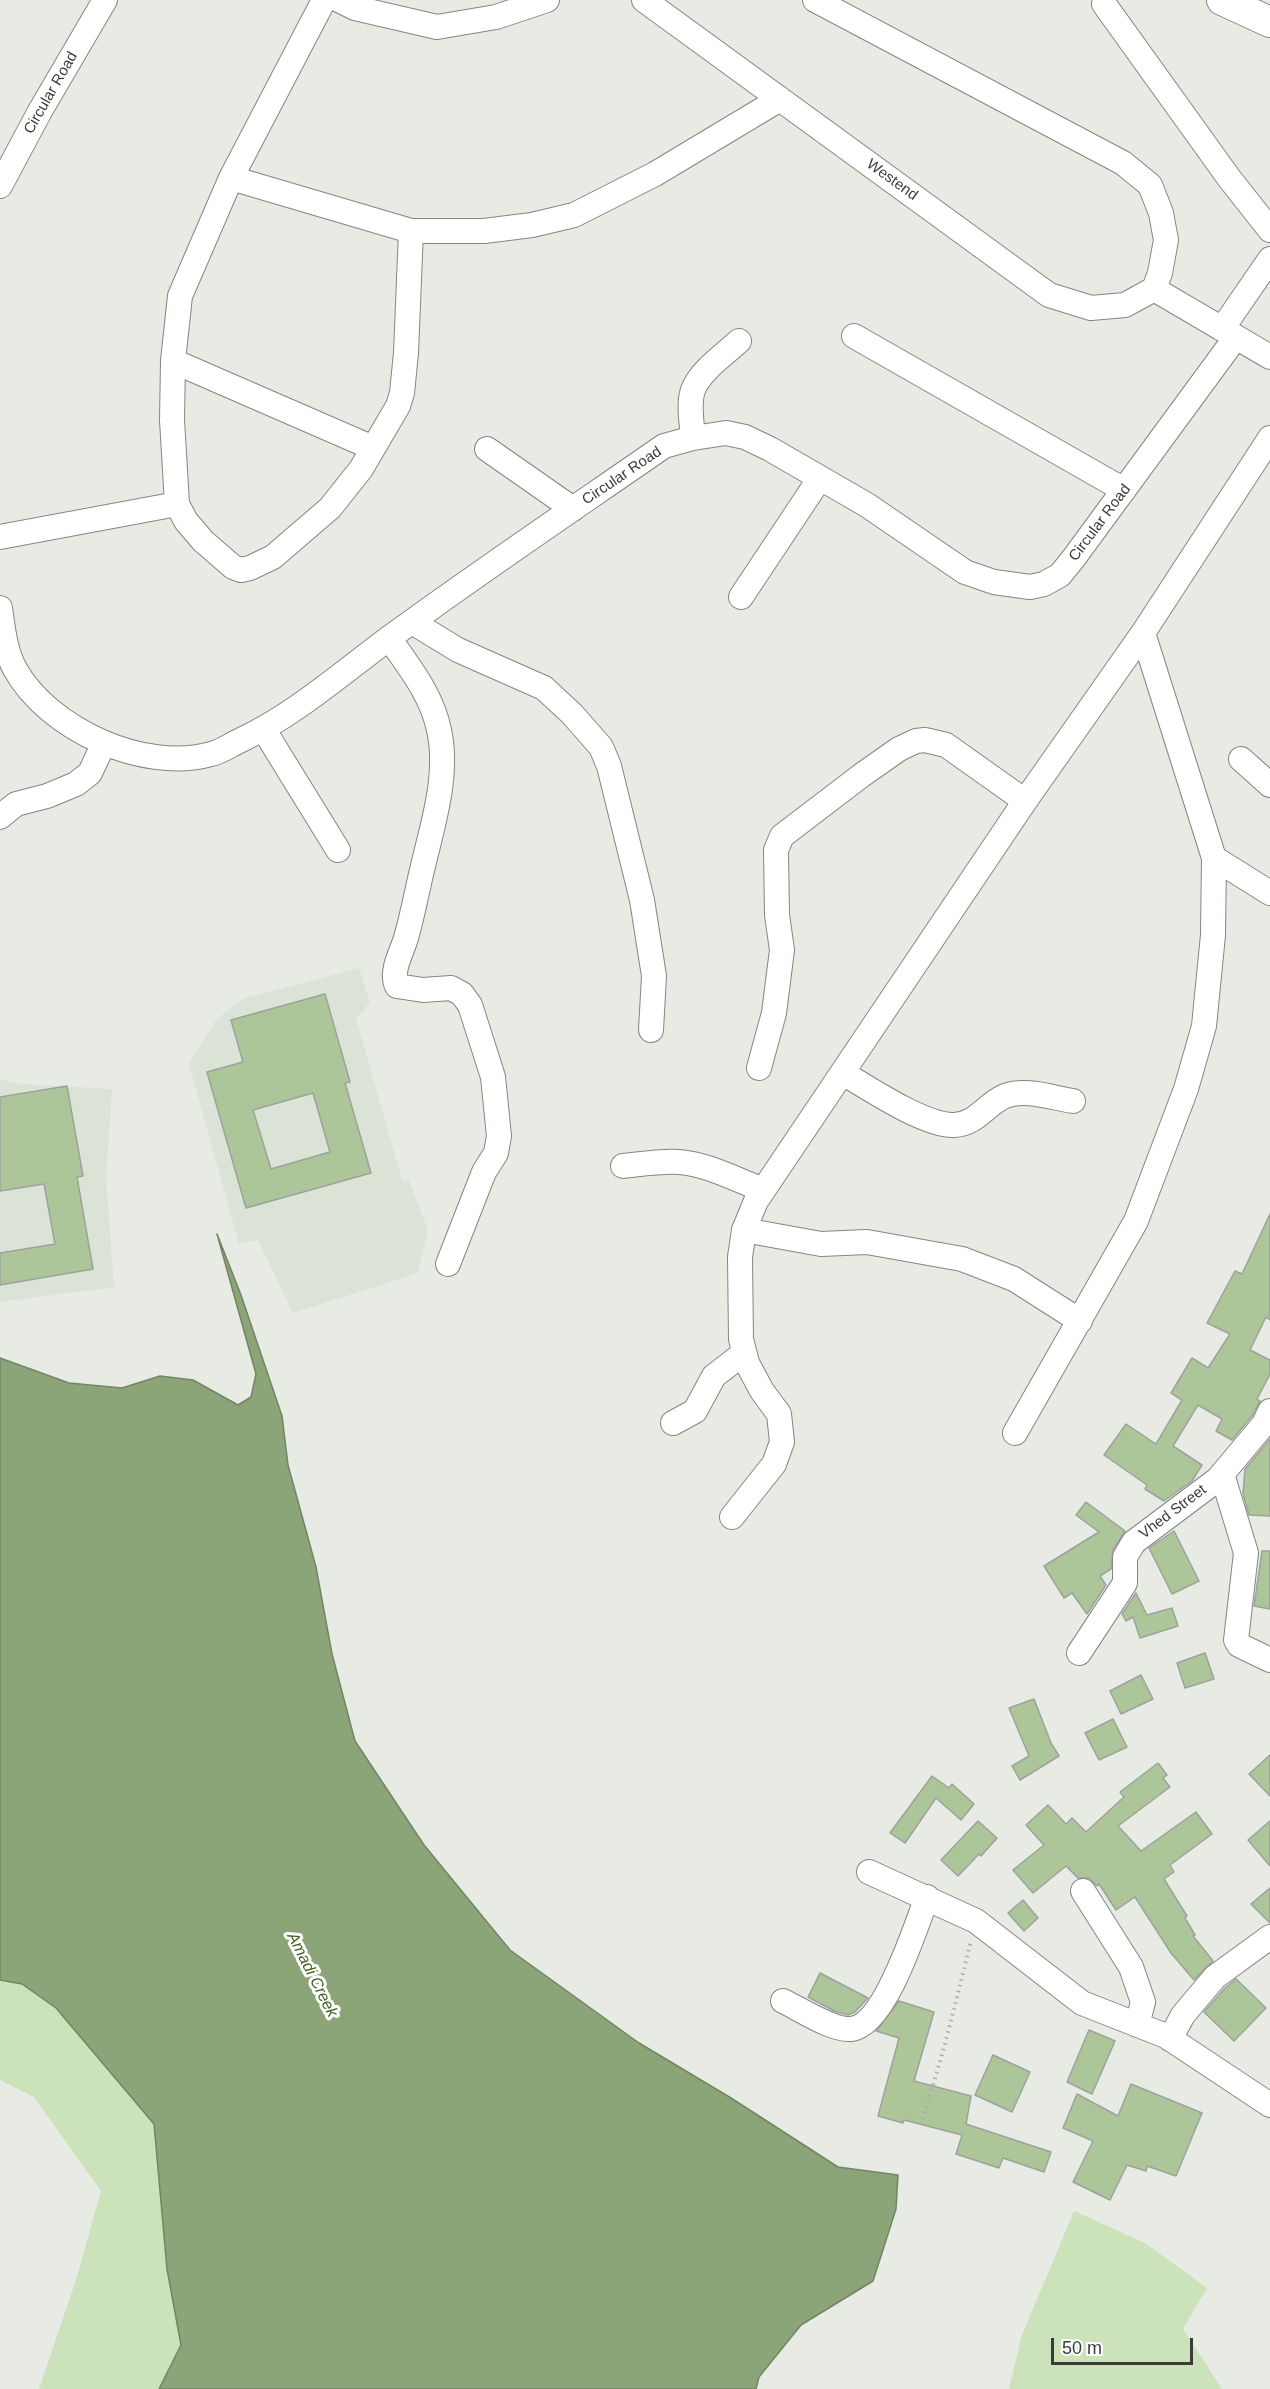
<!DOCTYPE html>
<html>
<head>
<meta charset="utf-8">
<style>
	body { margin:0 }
	#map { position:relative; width:1270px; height:2389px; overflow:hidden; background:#e7ebe4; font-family:Helvetica,sans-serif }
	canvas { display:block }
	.scale { position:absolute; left:1051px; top:2338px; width:142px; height:27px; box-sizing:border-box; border:3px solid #3b3c3a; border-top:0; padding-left:8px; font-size:18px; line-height:21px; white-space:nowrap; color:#3b3c3a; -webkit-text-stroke:4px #fff; paint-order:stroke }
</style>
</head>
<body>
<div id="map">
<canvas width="1270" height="2389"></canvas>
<div class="scale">50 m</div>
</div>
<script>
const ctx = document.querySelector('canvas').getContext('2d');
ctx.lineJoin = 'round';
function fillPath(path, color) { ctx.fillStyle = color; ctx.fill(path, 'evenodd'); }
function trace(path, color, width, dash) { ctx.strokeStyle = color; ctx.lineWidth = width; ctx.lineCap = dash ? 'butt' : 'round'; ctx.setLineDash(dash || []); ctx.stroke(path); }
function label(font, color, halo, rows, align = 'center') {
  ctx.font = font + ' Helvetica,sans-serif'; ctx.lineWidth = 6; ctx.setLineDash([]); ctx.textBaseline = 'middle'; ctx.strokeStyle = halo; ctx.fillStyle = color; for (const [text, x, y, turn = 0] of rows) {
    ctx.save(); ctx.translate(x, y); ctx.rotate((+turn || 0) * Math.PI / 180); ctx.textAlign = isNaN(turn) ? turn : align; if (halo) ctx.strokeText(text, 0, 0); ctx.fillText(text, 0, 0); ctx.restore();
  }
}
const built = new Path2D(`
	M359 968 370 1003 356 1018 402 1180 409 1181 428 1230 418 1273 293 1313 258 1240 239 1244 189 1064 217 1019 243 999Z
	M0 1079 22 1084 112 1089 106 1177 114 1287 0 1302Z`);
const green = new Path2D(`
	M0 1980 22 1984 56 2008 154 2124 167 2269 181 2345 159 2389H39L76 2280 101 2191 34 2097 0 2080Z
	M1074 2211 1145 2243 1207 2288 1183 2329 1222 2389H1009L1022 2335Z`);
const water = new Path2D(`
	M217 1234 241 1295 282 1416 288 1465 316 1567 332 1654 355 1741 424 1845 510 1950 639 2043 731 2098 838 2167 898 2175 896 2209 873 2281 801 2325 759 2377 756 2389H159L181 2345 167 2269 154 2124 56 2008 22 1984 0 1980V1358L69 1383 122 1388 160 1376 193 1380 238 1405 251 1397 256 1374Z`);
const building = new Path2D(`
	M325 994 350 1082 345 1083 371 1173 246 1208 207 1072 243 1062 231 1020ZM313 1093 330 1152 271 1169 253 1110Z
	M67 1086 83 1176 77 1177 93 1269 0 1285V1253L55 1244 44 1184 0 1191V1097Z
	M1270 1214V1320L1266 1317 1250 1350 1270 1360V1374L1257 1399 1260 1401 1252 1416 1232 1440 1216 1431 1222 1419 1198 1405 1173 1446 1202 1465 1192 1481 1164 1501 1145 1489 1147 1485 1104 1455 1126 1424 1156 1444 1182 1400 1171 1393 1192 1358 1208 1368 1230 1334 1207 1323 1235 1271 1242 1274Z
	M1270 1439V1516L1249 1515 1243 1494 1245 1469Z
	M1086 1502 1125 1531 1113 1550 1111 1569 1100 1576 1106 1585 1087 1614 1072 1593 1064 1598 1044 1566 1099 1532 1076 1515Z
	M1174 1531 1199 1581 1172 1594 1149 1548Z
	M1262 1551H1270V1609L1254 1606Z
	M1136 1593 1147 1615 1172 1608 1178 1626 1140 1638 1133 1617 1126 1621 1122 1614Z
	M1205 1653 1214 1679 1185 1688 1177 1663Z
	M1141 1675 1153 1699 1121 1714 1110 1691Z
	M1034 1699 1051 1743 1059 1756 1020 1780 1012 1766 1029 1756 1009 1708Z
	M1113 1719 1127 1747 1099 1760 1085 1733Z
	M1270 1755V1796L1249 1774Z
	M1158 1763 1167 1775 1163 1778 1170 1787 1118 1826 1141 1851 1196 1812 1212 1834 1170 1865 1174 1872 1164 1879 1187 1916 1185 1918 1195 1935 1193 1936 1213 1961 1194 1980 1171 1953 1135 1897 1116 1910 1099 1884 1097 1886 1089 1878H1078L1066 1866 1033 1893 1013 1870 1044 1845 1026 1825 1048 1805 1066 1824 1072 1818 1086 1832 1124 1797 1120 1792Z
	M932 1776 949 1788 952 1784 974 1804 961 1820 936 1798 905 1843 890 1833Z
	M978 1821 997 1838 981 1856 979 1854 958 1876 941 1860Z
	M1270 1821V1866L1248 1840Z
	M1270 1888V1923L1251 1904Z
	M1023 1900 1038 1918 1024 1931 1008 1913Z
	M820 1973 868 1998 855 2012 848 2015 834 2011 808 1997Z
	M1236 1979 1266 2008 1234 2041 1204 2012 1225 1988Z
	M899 2001 934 2012 914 2081 971 2096 966 2124 1051 2152 1044 2172 1003 2158 999 2168 956 2154 962 2135 904 2120 903 2123 878 2116 899 2038 876 2031Z
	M1089 2030 1115 2041 1092 2094 1067 2082Z
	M993 2055 1030 2072 1012 2112 975 2095Z
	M1131 2084 1202 2113 1176 2176 1147 2166 1146 2171 1127 2165 1110 2200 1073 2182 1093 2141 1063 2128 1077 2094 1118 2116Z`);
const path = new Path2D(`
	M922 2119C942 2061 956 2001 971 1941`);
const minor = new Path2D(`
	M324 0 231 178 180 296 173 361 172 420 177 504 186 521 203 541 233 567 241 570 250 568 273 557 330 508 361 469 398 406 402 393 406 353 411 231
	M339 0 355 8 437 27 496 17 547 0
	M644 0 1049 295 1091 308 1125 305 1154 289
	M815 0 1123 163 1150 185 1161 213 1166 240 1160 273 1154 289
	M1104 4 1229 178 1270 230
	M231 178 411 231H484L532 225 574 215 655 174 780 99
	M0 186 40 111 105 0
	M1154 289 1270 357
	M1222 329 1270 259
	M854 336 1124 490
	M173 361 373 448
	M693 438C692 423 688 404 693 390 700 371 724 355 739 341
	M487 449 573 509
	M0 537 177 504
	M741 597 820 478
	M0 608C3 628 5 651 15 669 48 729 144 773 211 754 221 752 230 745 239 741 295 715 343 672 392 636 481 571 573 509 664 446L693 438 726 433 745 437 770 449 867 505 965 572 994 582 1030 587 1044 584 1060 575 1073 559 1236 337
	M412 622 458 650 544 688 572 714 601 747 609 766 642 900 654 976 651 1030
	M1143 633 1214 858 1270 893
	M389 638C409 667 432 695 439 730 449 775 433 823 423 866 417 890 413 914 406 938 402 952 390 971 397 986L423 990 451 988 462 994 470 1005 493 1077 499 1136 496 1153 484 1172 448 1264
	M264 730 338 850
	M1241 759 1270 785
	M0 817 16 804 47 796 76 784 90 773 104 743
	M759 1068 774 1013 782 950 777 915 776 850 782 836 862 775 899 749 916 741 925 740 946 745 1025 801
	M843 1073C868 1088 925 1126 954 1125 977 1124 986 1104 1005 1096 1025 1088 1053 1098 1073 1101
	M623 1166C642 1164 661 1161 679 1162 707 1164 737 1180 763 1190
	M744 1230 821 1244 867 1242 962 1259 1014 1279 1080 1321
	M673 1423 695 1411 714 1376 744 1353
	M1015 1433 1136 1221 1186 1089 1204 1026 1213 935 1214 858
	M1222 1474 1246 1553 1236 1640 1239 1645 1270 1660
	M732 1517 774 1464 782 1442 779 1414 762 1391 747 1363 741 1339 740 1257 744 1230 756 1201 1025 801 1143 633 1270 438
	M1079 1653 1125 1583V1557L1134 1542 1218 1479 1264 1424 1270 1411
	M869 1872 976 1921 1082 2003 1166 2036 1270 2105
	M1083 1891 1131 1967 1143 2002 1137 2025
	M783 2001C800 2009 833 2031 851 2029 885 2026 916 1926 927 1897
	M1170 2039 1183 2015 1215 1977 1270 1937`);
const major = new Path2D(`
	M1222 0 1270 22`);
const streetNames = [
	["Circular Road",51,93,-60],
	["Westend",892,180,36],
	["Circular Road",622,476,-34],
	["Circular Road",1100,523,-53],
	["Vhed Street",1173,1512,-37]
];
const waterNames = [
	["Amadi Creek",312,1975,63]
];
fillPath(built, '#dae3d5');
fillPath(green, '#cbe2bb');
fillPath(water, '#8ba478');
trace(water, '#738565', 1.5);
fillPath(building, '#acc699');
trace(building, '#9ea29c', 1.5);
trace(minor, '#848781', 26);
trace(major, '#848781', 32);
trace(path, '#abaea9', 4, [1.5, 4.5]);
trace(minor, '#fff', 24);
trace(major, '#fff', 30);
label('15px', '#3b3c3a', '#fff', streetNames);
label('italic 16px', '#406022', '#fff', waterNames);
</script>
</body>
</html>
